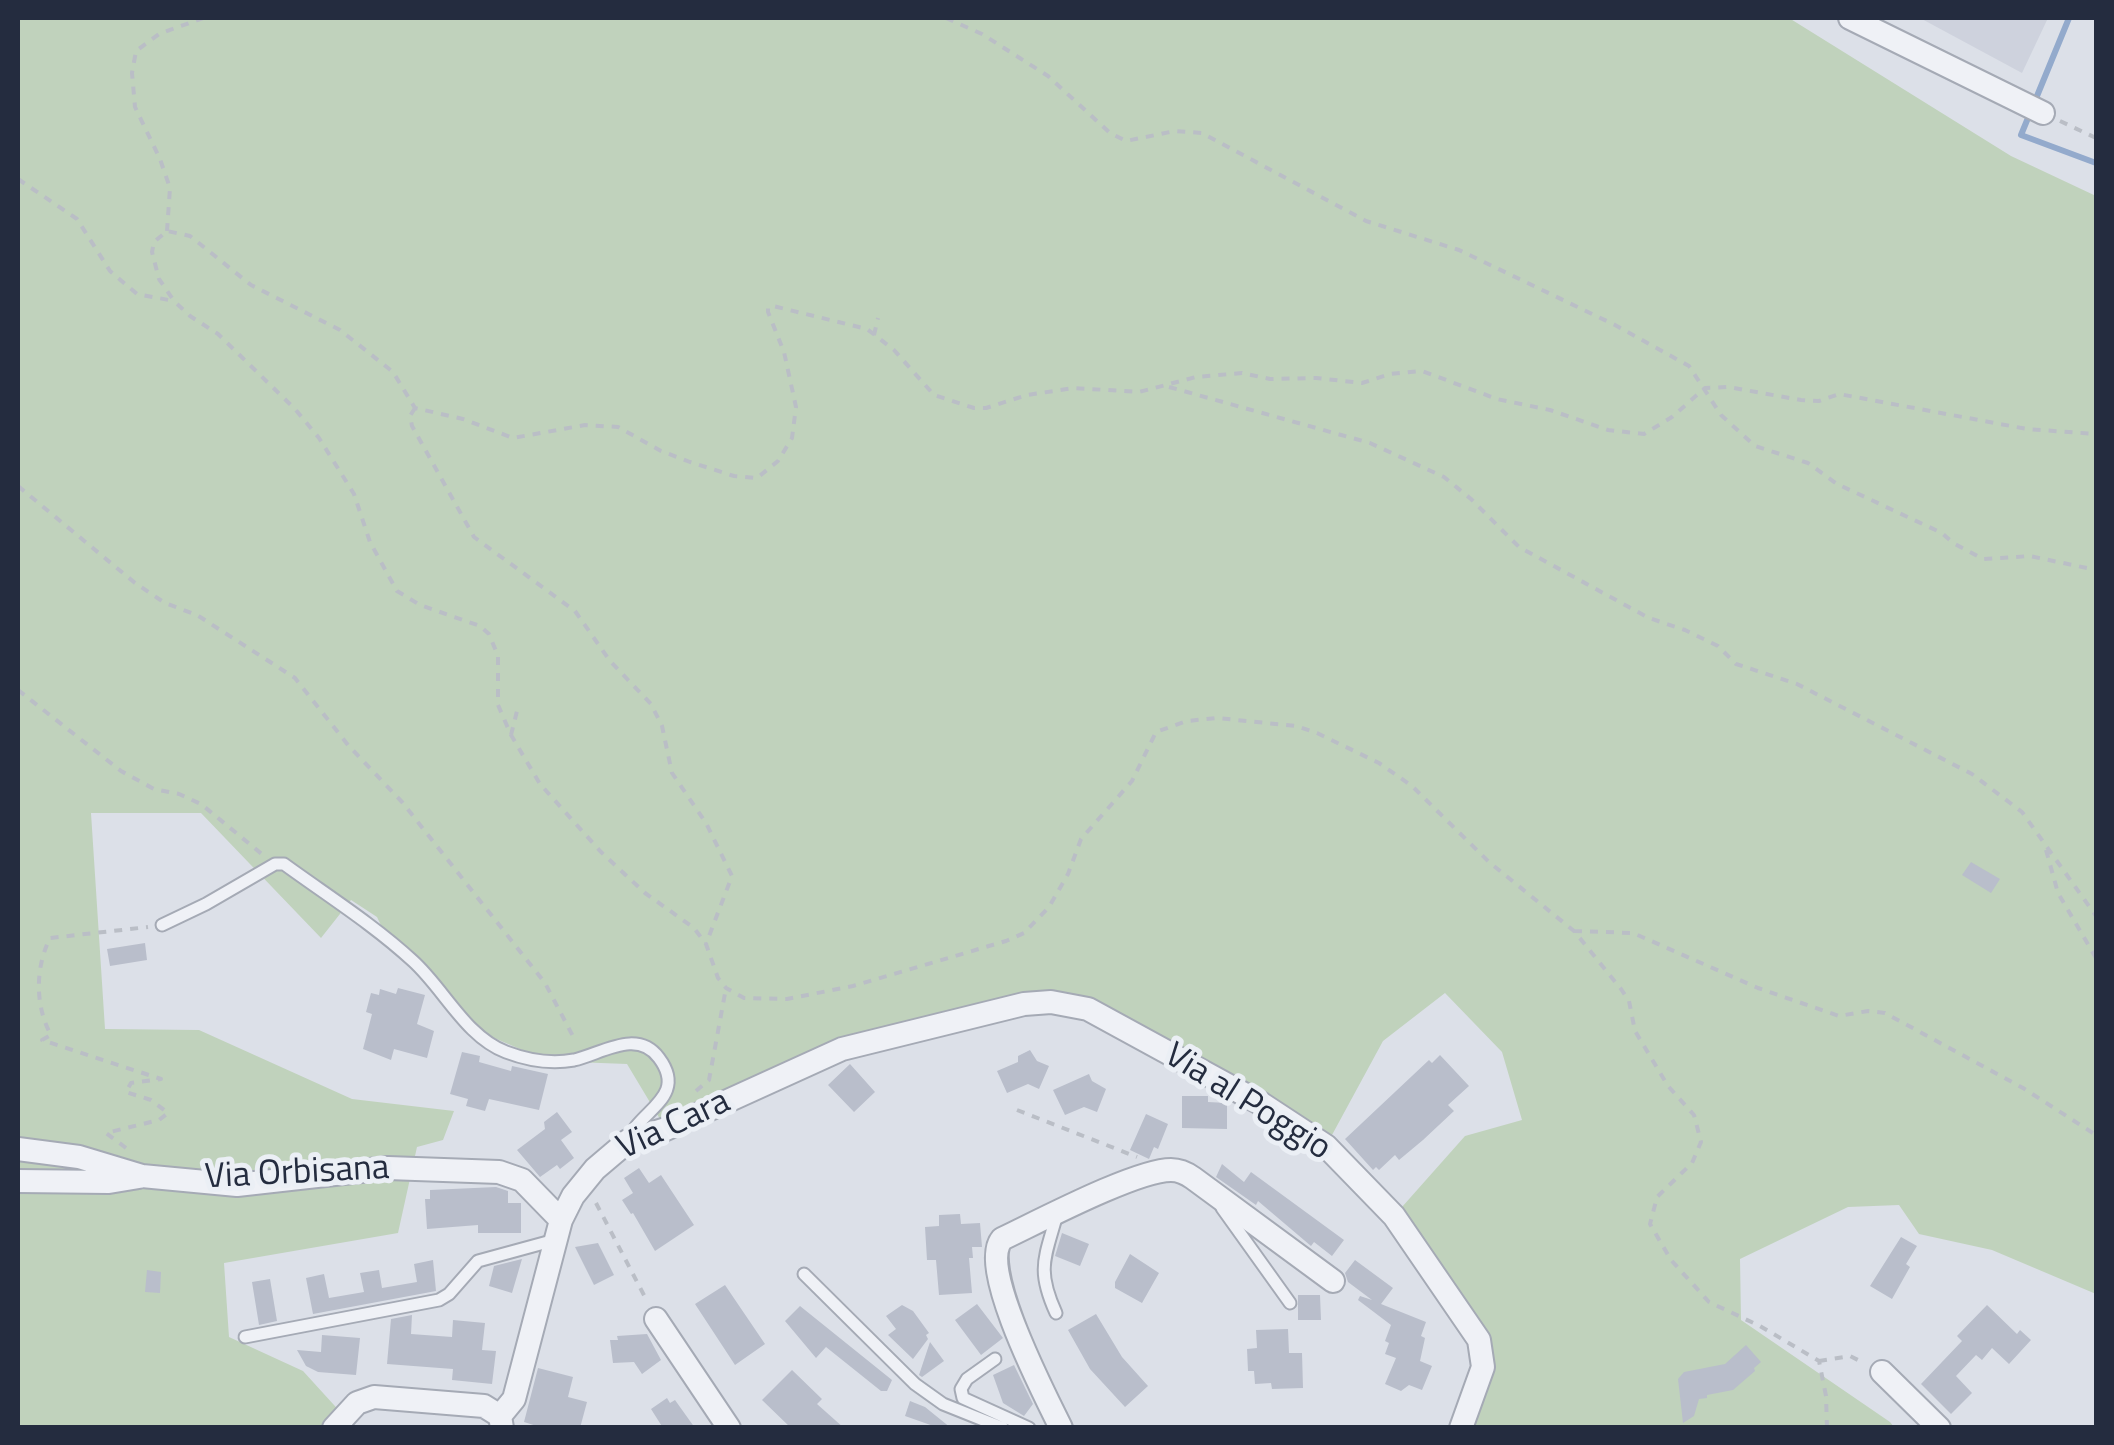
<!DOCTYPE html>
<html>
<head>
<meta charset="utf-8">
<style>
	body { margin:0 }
	#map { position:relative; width:2114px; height:1445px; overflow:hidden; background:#dce0e8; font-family:"Titillium Web",sans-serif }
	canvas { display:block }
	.frame { position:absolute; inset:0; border:20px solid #242c3f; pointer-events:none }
</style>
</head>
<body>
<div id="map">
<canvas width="2114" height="1445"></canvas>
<div class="frame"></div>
</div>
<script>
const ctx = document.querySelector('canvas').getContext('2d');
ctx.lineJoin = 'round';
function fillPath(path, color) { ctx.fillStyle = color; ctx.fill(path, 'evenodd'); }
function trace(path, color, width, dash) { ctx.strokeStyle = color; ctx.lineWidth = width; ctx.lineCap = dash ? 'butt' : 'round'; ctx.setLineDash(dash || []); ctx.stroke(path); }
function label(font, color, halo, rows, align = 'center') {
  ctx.font = font + ' "Titillium Web",sans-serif'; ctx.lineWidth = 10; ctx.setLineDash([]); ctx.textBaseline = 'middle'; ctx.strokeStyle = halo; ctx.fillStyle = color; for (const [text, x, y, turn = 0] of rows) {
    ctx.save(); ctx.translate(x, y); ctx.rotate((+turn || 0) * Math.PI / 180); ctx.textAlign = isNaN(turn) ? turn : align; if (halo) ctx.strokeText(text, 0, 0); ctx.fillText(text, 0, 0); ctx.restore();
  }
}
const built = new Path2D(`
	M1920 18H2048L2022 73Z`);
const green = new Path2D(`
	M18 18H1789L2011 156 2096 196V1294L1992 1250 1919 1234 1899 1205 1848 1207 1740 1259 1741 1320 1890 1422 1894 1427H1461L1483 1367 1394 1216 1465 1136 1522 1120 1502 1052 1445 993 1383 1041 1326 1146 1051 1002 842 1049 666 1129 627 1064 548 1061 473 1029 388 940 377 917 351 900 321 938 201 813H91L105 1029 199 1030 352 1099 454 1111 443 1140 417 1147 398 1233 224 1263 229 1337 303 1371 344 1416 334 1427H18Z`);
const stream = new Path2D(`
	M2069 18 2021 135 2096 163`);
const building = new Path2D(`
	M1971 862 2000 879 1991 893 1962 875Z
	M145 943 147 960 110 966 107 949Z
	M398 988 425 995 417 1024 434 1031 427 1058 394 1049 391 1060 363 1049 372 1014 366 1012 371 993 379 995 380 989 396 994Z
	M1030 1050 1037 1061 1049 1066 1039 1089 1028 1084 1007 1093 997 1071 1018 1062V1056Z
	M462 1052 480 1056 479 1062 511 1071 512 1066 548 1074 539 1110 489 1099 485 1111 466 1106 468 1099 450 1094Z
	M1440 1055 1469 1086 1448 1105 1454 1111 1423 1140 1399 1160 1395 1155 1379 1170 1376 1167 1373 1170 1345 1139 1429 1060 1432 1063Z
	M850 1064 875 1092 854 1112 828 1085Z
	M1089 1074 1092 1081 1106 1089 1097 1112 1084 1107 1065 1115 1053 1090Z
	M1182 1096H1208V1102L1227 1103V1129L1182 1128Z
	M557 1112 572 1132 561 1140 574 1158 560 1169 557 1165 540 1177 517 1150 545 1129 544 1122Z
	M1146 1114 1168 1124 1158 1149 1154 1147 1149 1159 1130 1150Z
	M1222 1164 1244 1182 1251 1172 1344 1240 1332 1256 1314 1242 1311 1246 1258 1201 1256 1205 1216 1177Z
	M639 1168 649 1183 661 1175 694 1225 655 1251 633 1213 631 1214 622 1200 633 1193 624 1178Z
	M496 1187 508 1191V1203H521V1233H478V1225L427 1229 425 1199H430V1190Z
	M960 1214 961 1224 980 1223 982 1247H972L973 1258H969L972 1293 939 1295 936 1260H927L925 1227 939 1226V1215Z
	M1062 1233 1089 1244 1080 1266 1055 1256Z
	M1901 1237 1917 1246 1906 1264 1910 1267 1892 1299 1870 1286Z
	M598 1243 614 1275 594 1285 575 1247Z
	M1130 1254 1159 1273 1142 1303 1115 1288V1282Z
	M522 1259 512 1293 489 1286 494 1266Z
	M433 1260 436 1291 313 1314 306 1278 324 1274 329 1298 364 1292 360 1273 379 1270 382 1288 417 1282 414 1264Z
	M1355 1260 1393 1288 1381 1304 1426 1322 1421 1336 1425 1338 1420 1361 1432 1366 1422 1390 1409 1385 1401 1391 1385 1384 1396 1358 1385 1354 1389 1343 1385 1341 1391 1325 1358 1300 1360 1296 1372 1300 1348 1282 1345 1273Z
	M147 1270 161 1272 160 1293 145 1292Z
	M270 1279 277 1321 259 1325 252 1282Z
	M725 1285 765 1344 735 1365 695 1304Z
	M1298 1295H1320L1321 1320H1298Z
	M977 1304 1003 1338 981 1355 955 1320Z
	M902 1305 913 1311 929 1333 926 1335 928 1339 913 1359 888 1335 896 1329 886 1316Z
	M1987 1305 2017 1334 2020 1330 2031 1340 2009 1364 1992 1348 1982 1360 1976 1355 1956 1376 1972 1393 1951 1414 1921 1384 1962 1341 1957 1336Z
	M800 1306 892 1380 887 1391H881L826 1347 816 1358 785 1321Z
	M1096 1314 1122 1357 1148 1386 1125 1407 1090 1369 1068 1330Z
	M412 1315 411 1334 452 1337 453 1320 485 1323 482 1350 496 1351 492 1384 452 1380 453 1369 387 1364 391 1319Z
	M1288 1329 1289 1353H1302L1303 1388 1272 1389 1271 1383 1255 1384 1254 1371H1248L1247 1349 1257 1348 1256 1330Z
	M647 1334 661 1360 642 1374 634 1362 613 1363 610 1340H618L617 1336Z
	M322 1335 360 1338 356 1375 318 1372 306 1366 297 1350 321 1352Z
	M930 1342 944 1361 922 1377 919 1375Z
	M1746 1345 1761 1362 1754 1368 1755 1371 1733 1390 1707 1395V1398L1699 1399 1694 1416 1683 1423 1678 1379 1684 1372 1725 1364Z
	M1014 1365 1033 1404 1024 1416 1003 1403 993 1375Z
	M538 1368 573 1377 568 1397 587 1402 580 1428H543L524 1422Z
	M792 1370 822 1399 817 1404 844 1428H791L762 1400Z
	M667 1398 670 1403 675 1400 695 1428H663L651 1409Z
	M910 1401 925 1407 951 1428H939L905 1416Z`);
const path = new Path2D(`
	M946 18 982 34 1048 76 1110 133 1126 141 1175 131 1202 133 1366 221 1459 250 1615 325 1689 366 1721 415 1755 446 1808 463 1837 484 1942 533 1953 543 1983 559 2030 556 2096 570
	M2060 121 2096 138
	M18 179 77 219 110 271 137 294 174 301
	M167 231 170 188 160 159 135 107 132 73 136 51 159 34 203 18
	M874 335 878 318
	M1169 387 1370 443 1444 477 1471 499 1519 547 1649 618 1685 630 1718 646 1736 664 1797 684 1972 774 2022 812 2096 916
	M415 408 410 416 412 426 474 537 575 611 610 661 651 704 662 726 672 773 706 823 732 876 706 944
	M18 486 135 583 165 603 197 615 295 678 348 745 402 802 545 983 576 1042
	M18 690 121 771 154 789 179 794 201 804 263 855
	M511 735 518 707
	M2046 850 2058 893 2096 958
	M1574 931 1633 933 1758 988 1839 1016 1868 1011 1885 1013 2023 1088 2096 1135
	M696 1091 709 1080 726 988
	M1017 1110 1137 1157
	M126 1148 106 1133 159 1120 168 1113 151 1100 126 1092 131 1083 161 1079 42 1040 51 1035C35 1006 35 968 50 938L148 927
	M596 1203 647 1301
	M1819 1361 1850 1356 1862 1362
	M1827 1428 1826 1396 1819 1361 1760 1326 1709 1302 1671 1260 1650 1224 1657 1197 1692 1163 1701 1142 1694 1115 1668 1086 1635 1031 1629 1001 1621 989 1574 931 1489 862 1412 786 1379 763 1317 733 1296 726 1217 718 1187 721 1156 732 1132 781 1081 839 1068 874 1049 907 1024 933 1006 941 853 986 787 999 744 998 726 988 718 978 706 944 694 928 645 893 601 852 540 784 511 735 498 705V656L489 634 480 626 420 605 397 591 370 542 354 494 319 438 295 409 218 334 190 316 174 301 159 279 152 252 154 242 167 231 190 236 251 285 340 330 393 372 415 408 463 419 513 438 585 425 618 427 661 451 690 462 734 476 757 478 778 461 792 438 796 407 784 352 768 312V308L773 306 867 329 894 350 934 395 974 408H986L1027 395 1074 388 1139 392 1196 377 1242 373 1270 379 1316 378 1362 383 1390 374 1422 371 1497 399 1550 410 1608 430 1644 434 1672 417 1705 388 1728 387 1801 400 1819 401 1839 394 2027 429 2096 434`);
const service = new Path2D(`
	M162 925 206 904 275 864H284C328 896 374 925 413 961 444 989 466 1037 506 1052 527 1060 552 1064 574 1060 601 1054 637 1028 659 1058 689 1098 637 1111 628 1141
	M1222 1208 1290 1303
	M804 1274 915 1384 943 1404 1003 1428
	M1056 1313C1036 1269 1045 1258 1057 1214
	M245 1337 439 1300 449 1294 478 1261 555 1240
	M995 1359 967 1379 961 1389 963 1398 1029 1428`);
const minor = new Path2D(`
	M1850 18 2043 113
	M18 1149 79 1157 142 1176 237 1185 388 1168 499 1172 522 1180 561 1220
	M18 1181 109 1182 139 1177
	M656 1319 729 1428
	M1882 1372 1939 1428
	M334 1428 357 1403 374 1397 484 1406 500 1416
	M502 1428 500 1416 514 1399 561 1220 573 1196 595 1169 628 1141 666 1129 842 1049 1024 1004 1051 1002 1088 1009 1262 1104 1326 1146 1394 1216 1479 1340 1483 1367 1461 1428
	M1061 1428C1045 1395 978 1267 1002 1239 1038 1222 1136 1170 1171 1170 1180 1170 1186 1173 1193 1178L1333 1281`);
const streetNames = [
	["Via al Poggio",1247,1103,32],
	["Via Cara",674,1126,-25],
	["Via Orbisana",297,1174,-3]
];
fillPath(built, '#ced2dd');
fillPath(green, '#c0d2bc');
trace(stream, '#93aacc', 6);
fillPath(building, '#b9becb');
trace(service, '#a5aab5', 15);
trace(minor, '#a5aab5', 26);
trace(path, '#babec6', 4, [8, 8]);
trace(service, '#eff1f6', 11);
trace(minor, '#eff1f6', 22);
label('35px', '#242c3f', '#ebeff5', streetNames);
</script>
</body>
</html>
